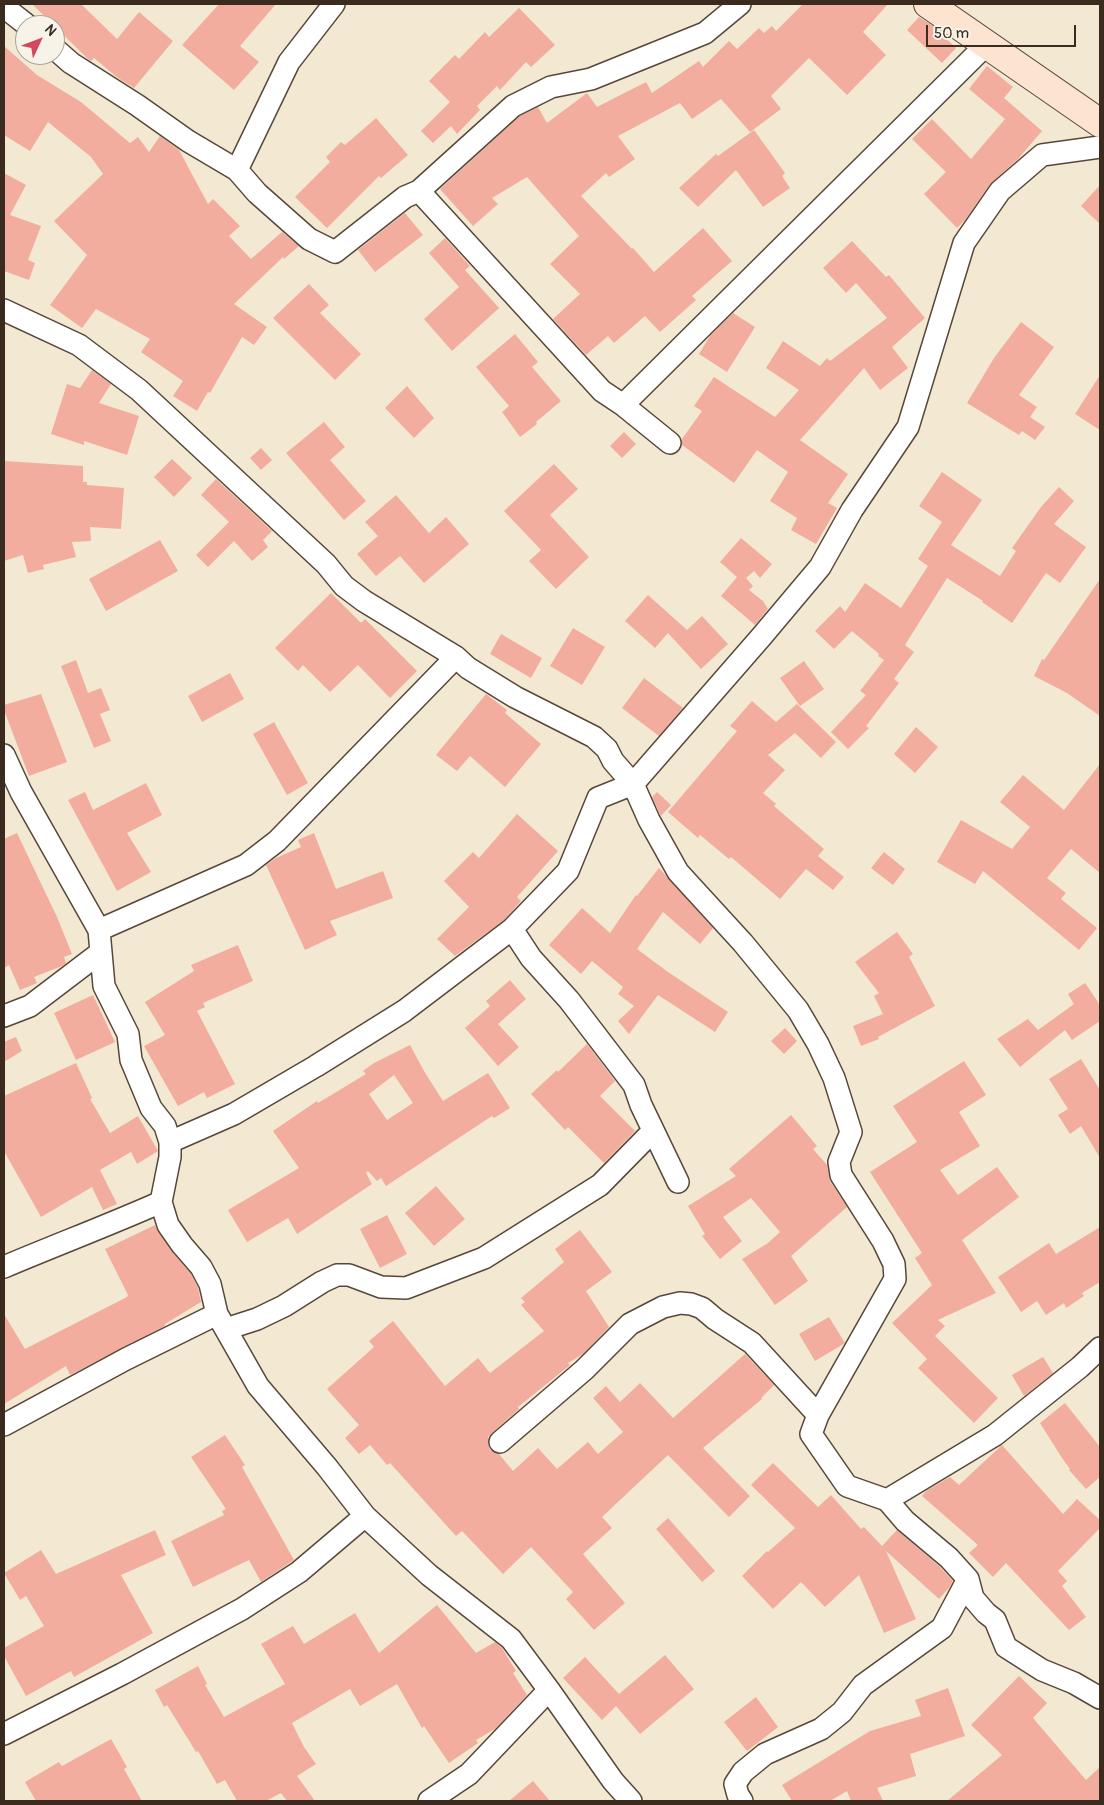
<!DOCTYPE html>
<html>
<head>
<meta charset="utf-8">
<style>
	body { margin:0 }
	#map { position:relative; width:1104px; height:1805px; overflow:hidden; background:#f3e9d3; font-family:Pangolin,sans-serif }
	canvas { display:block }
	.frame { position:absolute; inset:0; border:5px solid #3b2a1e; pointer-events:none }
	.north { position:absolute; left:15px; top:15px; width:50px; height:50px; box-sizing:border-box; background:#f7f3e8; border:1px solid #aca397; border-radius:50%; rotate:47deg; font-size:14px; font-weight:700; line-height:20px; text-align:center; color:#3b2a1e }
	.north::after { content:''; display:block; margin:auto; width:18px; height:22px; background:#d1495b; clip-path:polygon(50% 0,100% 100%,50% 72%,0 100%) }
	.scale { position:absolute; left:926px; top:25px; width:150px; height:22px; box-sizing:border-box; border:2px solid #3b2a1e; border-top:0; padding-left:6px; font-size:15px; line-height:18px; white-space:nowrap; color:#3b2a1e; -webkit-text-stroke:4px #f7f3e8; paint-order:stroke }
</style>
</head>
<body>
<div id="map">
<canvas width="1104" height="1805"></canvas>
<div class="frame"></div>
<div class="north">N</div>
<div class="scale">50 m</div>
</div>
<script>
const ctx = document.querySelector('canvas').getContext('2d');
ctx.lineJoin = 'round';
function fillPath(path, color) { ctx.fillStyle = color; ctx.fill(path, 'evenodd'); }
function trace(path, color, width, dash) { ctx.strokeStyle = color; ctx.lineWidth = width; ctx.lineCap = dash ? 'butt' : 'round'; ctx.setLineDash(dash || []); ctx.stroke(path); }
const building = new Path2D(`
	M32 4H81L117 39 139 12 173 41 134 88 118 78 94 58 91 61 88 59Z
	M219 4H276L240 46 259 62 234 90 182 45Z
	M803 4H888L863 32 886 55 847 95 809 58 771 96 781 109 750 132 721 99 692 119 680 103 618 136 635 159 609 177 606 173 581 196 632 249 633 248 654 272 703 228 732 261 692 296 696 300 660 332 645 316 614 343 608 336 586 355 553 319 580 294 550 264 579 236 527 177 492 198 498 204 473 226 440 189 520 116 538 107 547 123 587 93 597 107 646 82 652 93 699 61 703 67 729 41 737 49 759 28 764 33 772 26 776 31Z
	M519 8 555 45 531 67 526 62 500 90 497 86 477 106 480 110 457 134 451 126 433 143 421 131 450 102 429 81 455 55 459 59 485 32 489 37Z
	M919 17 933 26 956 48 942 63 907 30Z
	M4 46 37 75 81 102 130 143 138 137 149 152 160 136 179 150 208 204 213 199 240 226 229 236 251 259 282 232 299 246 284 259 283 257 234 304 267 327 254 345 242 337 210 393 208 392 197 411 173 396 183 381 141 352 150 339 96 309 82 328 50 305 87 255 54 221 103 174 91 157 48 122 30 151 4 135Z
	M987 66 1013 87 1004 98 1042 131 1018 159 990 184 965 220 957 228 924 194 946 172 912 139 932 119 971 159 1005 119 969 89Z
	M376 118 408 155 381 178 379 176 327 228 295 197 330 162 326 157 341 142 345 145Z
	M754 130 785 173 782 176 790 188 763 207 736 170 698 207 679 188 716 154 718 156Z
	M4 173 26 185 10 215 41 226 28 260 35 263 29 280 4 271Z
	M1100 185V224L1081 206Z
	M405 213 423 235 375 272 358 250Z
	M445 238 470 266 465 270 499 308 452 351 424 319 459 287 429 253Z
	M852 241 886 277 889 275 925 318 892 347 908 368 880 390 864 368 800 440 848 474 828 503 837 508 816 544 791 530 797 518 770 501 788 472 757 450 734 483 682 445V439L702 411 694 406 714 377 775 417 799 390 766 368 783 341 820 366 827 358 830 361 887 318 856 283 846 293 823 268Z
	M309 284 329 305 320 313 361 354 335 380 273 318Z
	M733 313 755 327 727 372 699 354 710 336Z
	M1021 322 1054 347 1019 395 1037 407 1030 417 1045 427 1035 440 1022 431 1019 435 967 403 994 358Z
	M515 334 538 362 532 367 561 401 536 422 537 424 520 437 502 412 509 406 476 367Z
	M92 370 111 384 99 403 139 416 127 455 84 441V445L51 434 67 384 80 388Z
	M1100 375V430L1075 414Z
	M407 386 434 418 414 438 385 408Z
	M324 422 345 447 330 460 366 501 344 520 286 453Z
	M624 432 636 444 622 458 610 446Z
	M261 448 272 460 261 470 250 458Z
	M172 459 192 478 174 497 154 477Z
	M4 461 83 466V482H87V485L124 488 121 529 90 527 91 541 72 542 76 557 43 565 44 569 28 573 23 555 4 561Z
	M554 464 578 489 550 515 589 557 556 589 529 561 541 550 504 511Z
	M942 472 982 500 951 545 1000 576 1016 551 1012 548 1041 507 1059 487 1074 501 1054 524 1086 547 1060 583 1046 573 1012 623 982 602 983 601 947 578 905 645 914 652 894 679 899 683 866 726 869 728 848 749 831 732 866 695 860 691 884 660 878 656 879 654 852 631 834 649 815 631 840 606 845 612 865 583 901 608 928 566 918 559 942 522 919 506Z
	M216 479 272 531 263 540 268 547 252 561 234 541 208 567 196 555 229 522 201 495Z
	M396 495 429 533 446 517 469 544 424 583 400 556 376 576 357 554 378 536 365 522Z
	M741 538 772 564 760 578 754 571 746 578 753 586 749 590 763 601 768 609 755 625 721 596 737 577 720 562Z
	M160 540 178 571 106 611 89 579Z
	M1100 579V716L1067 693 1034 676 1042 659 1044 660Z
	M331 593 361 623 365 619 417 671 390 698 358 665 330 692 303 665 298 671 275 648Z
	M648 595 687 630 702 616 728 644 701 669 668 633 655 648 625 621Z
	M573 628 605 647 582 685 550 666Z
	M501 634 542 658 531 678 490 654Z
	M76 660 88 693 101 688 110 710 100 714 111 741 94 748 61 666Z
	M804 661 824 689 800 706 780 678Z
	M230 673 244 699 202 722 188 696Z
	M644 678 683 708 659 736 622 708Z
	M41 694 67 762 29 776 4 710V705Z
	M486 694 507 710 505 713 541 744 505 787 470 756 457 771 436 755Z
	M752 701 776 722 797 704 836 742 821 758 795 733 768 755 785 770 763 793 776 804 774 806 824 849 818 856 844 877 833 890 806 869 780 899 731 857 729 859 700 835 698 838 668 812 737 731 730 726Z
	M274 722 308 783 287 795 253 734Z
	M916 727 938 747 915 773 894 754Z
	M1100 764V873L1071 849 1047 878 1066 893 1061 899 1097 928 1079 950 983 871 975 884 937 862 961 820 1012 849 1030 827 1000 802 1023 775 1064 810Z
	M146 783 162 815 127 833 151 872 117 891 68 800 85 792 93 810Z
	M657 792 671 805 661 816 652 797Z
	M517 814 558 851 517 897 521 901 504 920 455 956 437 939 469 907 444 881 473 852 479 858Z
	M17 833 57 917 72 954 64 957 66 963 62 966 34 977 37 983 20 990 9 965 4 968V839Z
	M314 833 336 889 383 871 393 898 330 921 337 935 305 950 266 865 276 858 301 847 298 840Z
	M884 852 905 869 893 885 871 868Z
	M659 868 713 928 700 944 663 912 637 949 668 972 728 1012 715 1032 658 995 629 1034 618 1021 634 1006 618 994 623 987 592 961 581 974 549 945 582 908 610 933 636 895 637 896Z
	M897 932 913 954 909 957 935 1006 878 1037 879 1039 861 1046 853 1026 883 1014 874 996 879 993 855 962Z
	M238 945 253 981 203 1003 205 1007 197 1011 235 1084 207 1098 204 1092 178 1106 144 1046 165 1035 145 1002 194 971 191 965Z
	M510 980 526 999 498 1024 519 1047 498 1066 465 1028 490 1006 486 1001Z
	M1085 983 1098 1002 1100 1008V1021L1072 1040 1065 1030 1020 1067 997 1039 1028 1019 1038 1030 1074 1004 1068 994Z
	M93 995 115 1042 76 1060 54 1013Z
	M785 1028 797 1041 784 1054 771 1041Z
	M16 1037 22 1051 4 1062V1042Z
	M587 1044 615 1081 600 1096 635 1131 604 1163 568 1127 565 1130 531 1094 557 1070 558 1072Z
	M410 1045 424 1071 443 1101 488 1073 510 1108 494 1118 492 1116 386 1186 381 1178 377 1181 368 1171 366 1173 372 1184 297 1234 288 1218 247 1242 228 1210 299 1168 273 1131 317 1101 318 1103 366 1074 363 1071 374 1063ZM394 1075 413 1103 387 1120 369 1094Z
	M1081 1059 1100 1090V1158L1081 1126 1070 1134 1058 1115 1068 1109 1049 1079Z
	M964 1061 986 1095 959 1112 980 1146 940 1170 958 1195 997 1167 1019 1197 962 1240 996 1293 938 1320 945 1326 935 1336 998 1398 974 1423 918 1368 927 1359 892 1323 932 1285 915 1258 922 1253 870 1172 917 1142 893 1106Z
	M76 1063 92 1098 90 1099 110 1133 138 1116 158 1151 137 1164 131 1152 100 1170 117 1204 103 1210 92 1187 41 1217 4 1151V1096Z
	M791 1115 817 1146 813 1149 827 1165 830 1181 847 1207 791 1256 808 1281 775 1305 742 1259 768 1243 780 1232 751 1198 723 1217 742 1241 720 1259 702 1236 705 1234 688 1206 736 1176 729 1169Z
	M436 1186 465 1219 434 1246 405 1213Z
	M387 1215 407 1254 380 1268 360 1229Z
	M155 1225 158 1232 172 1252 191 1274 198 1288 201 1302 165 1324V1326L70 1375 66 1366 4 1404V1314L25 1349 127 1297 128 1295 105 1249Z
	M1100 1227V1282L1082 1293 1084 1296 1066 1308 1064 1303 1046 1315 1037 1301 1021 1312 998 1277 1049 1243 1056 1254Z
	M580 1230 612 1272 586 1291 609 1327 583 1354 568 1363 570 1365 518 1407 519 1409 492 1433 488 1437V1444L490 1450 499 1454 513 1471 538 1448 557 1469 588 1442 598 1454 623 1432 593 1398 606 1386 620 1402 640 1383 673 1418 745 1354 774 1385 761 1398 762 1399 703 1448 750 1496 729 1517 668 1455 602 1517 612 1528 583 1554 625 1603 594 1630 566 1599 573 1592 531 1547 503 1574 462 1531 456 1536 390 1463 387 1465 370 1445 359 1454 345 1438 359 1425 327 1389 374 1347 369 1341 393 1321 445 1386 478 1358 490 1373 544 1331 521 1305 525 1302 521 1298 564 1262 555 1249Z
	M829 1317 845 1343 815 1361 799 1334Z
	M1043 1357 1053 1373 1024 1396 1012 1375Z
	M1065 1403 1100 1447V1477L1086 1489 1069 1470 1070 1469 1062 1458 1040 1423Z
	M225 1435 245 1465 242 1467 294 1560 261 1582 249 1560 193 1587 171 1541 224 1515 222 1511 226 1509 191 1457Z
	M1002 1445 1063 1514 1077 1499 1100 1520V1528L1058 1571 1067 1581 1062 1586 1086 1617 1069 1630 1006 1563 993 1577 969 1553 978 1545 922 1496 926 1491 950 1477 959 1485Z
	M773 1463 818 1507 831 1495 861 1529 864 1527 882 1546 897 1530 940 1567 953 1581 949 1588 939 1599 886 1551 916 1619 884 1633 859 1575 825 1607 801 1582 773 1609 742 1576 767 1551 768 1552 795 1528 751 1485Z
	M668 1518 715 1571 702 1582 656 1529Z
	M155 1530 166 1555 121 1575 153 1633 74 1677 71 1671 26 1696 4 1656V1648L44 1626 26 1596 20 1600 4 1573 41 1550 56 1574Z
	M437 1605 476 1653 495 1642 502 1648 516 1671 513 1673 527 1695 495 1729 476 1740 478 1743 449 1763 424 1726 422 1728 397 1684 360 1706 350 1689 292 1723 304 1747 316 1764 297 1776 315 1801H287L281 1793 266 1801H237L225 1780 217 1784 198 1751 196 1752 167 1705 164 1707 155 1690 198 1666 207 1684 205 1685 224 1717 285 1684 261 1644 293 1626 304 1644 355 1613 379 1653Z
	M665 1655 694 1689 640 1734 616 1706 602 1720 563 1678 585 1657 619 1694Z
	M1019 1676 1047 1703 1033 1718 1086 1780 1100 1767V1801H947L1002 1755 971 1725Z
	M948 1688 965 1736 910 1754 916 1776 877 1788 883 1801H851L847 1791 830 1801H792L782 1785 870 1731 921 1716 915 1700Z
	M756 1697 778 1727 747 1751 724 1722Z
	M111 1739 127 1767 124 1769 142 1801H36L25 1782 59 1762 62 1766Z
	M533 1781 550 1801H509Z`);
const street = new Path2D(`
	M4 7 27 25
	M55 49 71 63 137 105 188 141 237 170 257 193 309 239 335 252 405 197 419 191 513 106 551 87 591 79 705 33 740 4
	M237 170 289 62 334 4
	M419 191 602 391 623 405 670 443
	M4 310 79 345 139 390 326 564 344 586 364 601 456 657 468 668 515 697 594 737 607 749 613 761 633 784 649 820 678 872 743 943 798 1010 818 1044 834 1078 851 1132 839 1162 841 1175 883 1241 894 1264 895 1279 818 1415
	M623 405 987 44
	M4 755 21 792 99 930 104 986 128 1034 131 1060 151 1108 165 1126 170 1142V1157L161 1202 168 1225 182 1245 201 1267 210 1284 217 1314 258 1386 327 1467 365 1516 429 1575 511 1639 549 1690 613 1781 631 1801
	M512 929 531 958 569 1000 634 1085 641 1105 678 1182
	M99 930 246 865 277 841 456 657
	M4 1016 30 1006 101 952
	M170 1142 234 1114 316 1066 404 1011 512 929 568 871 598 798 633 784 762 636 820 567 852 510 908 427 964 243 1000 191 1042 155 1100 147
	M4 1267C56 1245 109 1225 161 1202
	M226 1329 257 1319 284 1306 322 1282 337 1275H349L381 1287 406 1288 484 1258 600 1185 653 1131
	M4 1425 126 1359 217 1314
	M500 1442 584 1370 630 1324 663 1307 680 1303 691 1304 702 1308 715 1319 752 1343 818 1415 811 1434 847 1486 887 1500 905 1521 949 1558 968 1579 973 1598 986 1613 995 1620 1006 1647 1042 1670 1074 1683 1100 1698
	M887 1500 995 1435 1080 1367 1100 1348
	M4 1734 122 1674 242 1609 299 1572 365 1516
	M429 1801 469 1774 549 1690
	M742 1801 738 1795 735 1784 743 1772 765 1754 821 1729 842 1712 863 1685 942 1628 968 1579`);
const secondary = new Path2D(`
	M928 4 1100 123`);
fillPath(building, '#f2ad9e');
trace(street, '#574739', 24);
trace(secondary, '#574739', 30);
trace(street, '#fff', 21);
trace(secondary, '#fde4d1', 28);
</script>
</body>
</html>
